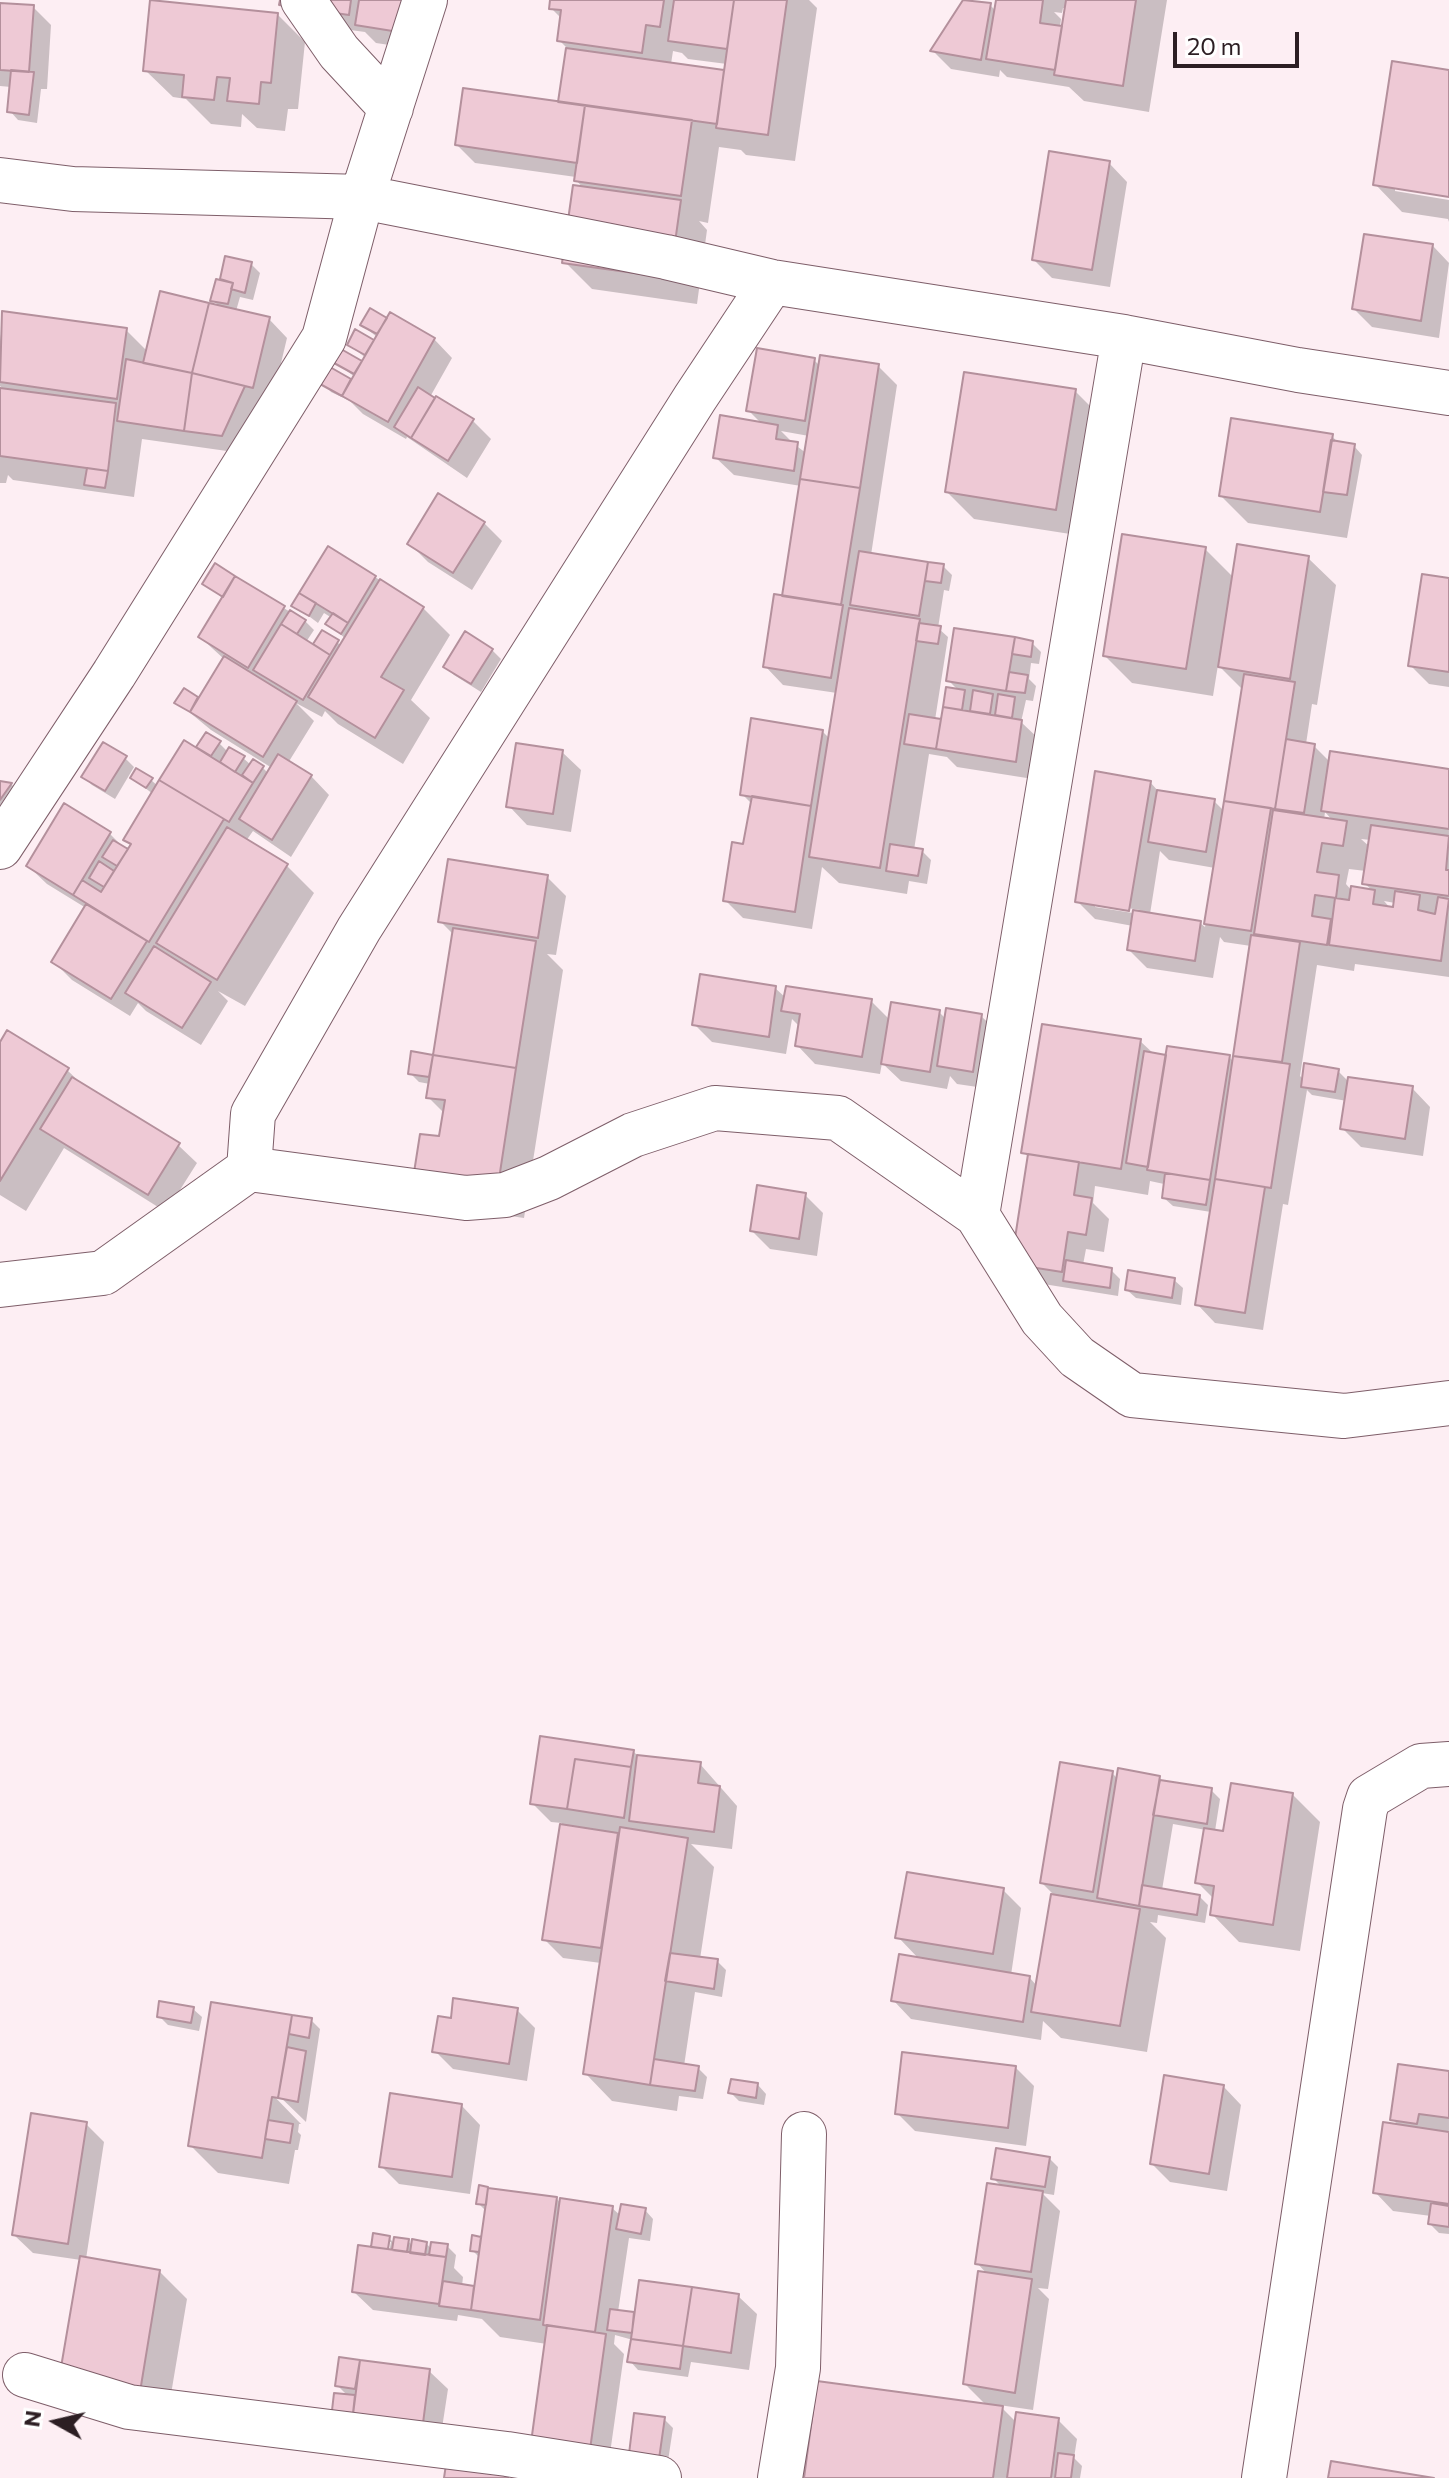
<!DOCTYPE html>
<html>
<head>
<meta charset="utf-8">
<style>
	body { margin:0 }
	#map { position:relative; width:1449px; height:2478px; overflow:hidden; background:#fdeef3; font-family:Commissioner,sans-serif }
	canvas { display:block }
	.north { position:absolute; left:16px; top:2382px; width:80px; height:80px; -webkit-text-stroke:6px #fff; paint-order:stroke; rotate:278deg; font-size:22px; font-weight:700; line-height:32px; text-align:center; color:#2c1e23 }
	.north::after { content:''; display:block; margin:auto; width:28px; height:36px; background:#2c1e23; clip-path:polygon(50% 0,100% 100%,50% 72%,0 100%) }
	.scale { position:absolute; left:1173px; top:32px; width:126px; height:36px; box-sizing:border-box; border:4px solid #2c1e23; border-top:0; padding-left:10px; font-size:24px; line-height:28px; white-space:nowrap; color:#2c1e23; -webkit-text-stroke:6px #fff; paint-order:stroke }
</style>
</head>
<body>
<div id="map">
<canvas width="1449" height="2478"></canvas>
<div class="north">N</div>
<div class="scale">20 m</div>
</div>
<script>
const ctx = document.querySelector('canvas').getContext('2d');
ctx.lineJoin = 'round';
function fillPath(path, color) { ctx.fillStyle = color; ctx.fill(path, 'evenodd'); }
function trace(path, color, width, dash) { ctx.strokeStyle = color; ctx.lineWidth = width; ctx.lineCap = dash ? 'butt' : 'round'; ctx.setLineDash(dash || []); ctx.stroke(path); }
const shadow = new Path2D(`
	M282 0H424L423 50 376 43 365 32 299 23 281 4Z
	M552 0H809L817 8 795 161 746 155 741 150 719 147 708 223 699 221 707 230 697 304 592 289 565 262 584 189 576 180V177L475 163 457 145 560 104 568 49 559 40 562 19 551 8ZM673 51 682 53 688 59 727 64 726 72 671 64Z
	M998 0H1167L1149 112 1084 101 1069 87 1007 77 1000 70 999 77 951 69 933 51 990 5 996 11ZM1063 8 1067 9 1063 30 1060 27 1061 19 1054 12 1062 13Z
	M0 5 33 7 51 25 47 89H41L37 123 18 120 10 111 11 87 0 86Z
	M278 15 305 42 298 109H288L285 131 257 128 242 114 241 127 211 124 186 99 173 97 145 70Z
	M1449 72V196L1395 187V191L1449 200V222L1448 219 1402 212 1375 184Z
	M1109 163 1127 182 1110 287 1052 278 1034 260Z
	M1433 246 1449 263 1439 338 1372 327 1354 309Z
	M227 259 251 264 260 273 253 300 240 297 236 311 269 319 287 338 271 405 241 453 142 439 134 497 13 480 8 475 6 483H0V388L3 389 0 386V341L4 313 126 330 148 352 220 307 213 300 221 282Z
	M370 311 434 339 452 358 430 397 473 421 491 439 467 478 407 437 406 439 363 414 350 401 331 392 323 383 330 369 352 382 355 377 336 363 342 351 363 363 366 358 349 345 356 331 374 342 377 337 362 325Z
	M814 360 820 366H878L897 385 871 555 943 566 952 575 949 591 944 590 938 628 948 637 935 720 942 722 948 689 959 691 948 680 1032 643 1041 652 1039 664 1031 663 1029 679 1036 686 1033 701 1026 700 1021 722 1040 740 1033 779 957 767 947 757 929 754 914 850 922 851 931 860 927 884 909 881 907 894 839 883 822 867 812 929 743 918 725 900 745 847 752 804 742 794 822 731 830 739 837 693 783 685 765 666 783 598 801 486 734 475 715 457 762 424 748 410ZM781 431 809 436 806 453 794 444Z
	M1075 391 1102 418 1083 536 974 519 947 492Z
	M1332 436 1339 444 1354 446 1362 455 1347 538 1248 523 1221 496Z
	M484 523 502 541 472 590 428 562 410 544Z
	M1205 549 1234 578 1308 558 1336 585 1317 705 1312 704 1306 744 1314 746 1330 762 1449 771V977L1355 964 1354 971 1317 965 1300 1076 1304 1080 1338 1071 1349 1082 1412 1088 1430 1107 1423 1156 1361 1147 1342 1128 1347 1101 1312 1095 1307 1090 1288 1205 1283 1204 1263 1330 1215 1323 1197 1304 1211 1212 1173 1206 1164 1198V1184L1150 1181 1148 1195 1095 1186 1093 1203 1109 1219 1104 1252 1086 1249 1083 1265 1111 1270 1120 1279 1118 1296 1031 1282 1030 1158 1023 1152 1140 1041 1154 1054 1229 1057 1234 1062 1251 946 1224 942 1220 937 1213 978 1147 968 1129 950 1133 926 1095 919 1077 901 1150 782 1159 792 1214 801 1224 811 1243 690 1218 665 1213 696 1132 683 1105 656ZM1325 812 1334 822 1324 820ZM1361 839 1371 840 1370 847ZM1160 851 1169 860 1215 868 1205 927 1200 923 1150 914ZM1349 869 1366 871 1364 883 1373 891H1352L1346 884ZM1384 901 1395 903 1394 909H1391ZM1095 903 1140 910 1139 914 1095 907Z
	M215 566 305 621 314 630 306 642 321 651 316 644 337 642 341 646 346 639 328 624 332 618 324 613 318 623 294 605 375 577 423 608 450 635 411 700 430 718 403 764 338 724 325 711 322 717 296 703 314 721 288 763 311 776 329 795 291 857 253 831 246 841 287 866 314 893 245 1006 218 991 228 1001 201 1045 146 1011 138 1003 130 1016 72 980 54 962 86 908 47 884 28 866 110 834 128 852 132 846 125 839 153 794 132 778 151 780 158 786 206 754 199 747 219 743 228 752 243 758 251 765 262 767 269 774 272 768 211 730 177 702 184 690 199 701 224 659 200 637 224 599 204 584Z
	M1449 580V687L1429 684 1410 665Z
	M492 650 501 659 481 692 454 675 445 667Z
	M562 752 581 770 571 832 527 825 509 806Z
	M125 758 134 767 115 799 92 785 83 776Z
	M0 783 11 784 29 802 0 845Z
	M547 877 566 896 556 955 547 954 563 970 524 1218 443 1206 441 1138 445 1114 428 1097 430 1084 419 1082 410 1073 413 1054 434 1057 454 935 440 921Z
	M775 988 786 998 871 1001 890 1020 939 1012 946 1019 981 1016 1000 1034 991 1089 957 1084 950 1076 947 1089 901 1081 882 1063 880 1074 815 1064 797 1045 800 1027 792 1019 786 1054 712 1042 694 1024Z
	M0 1046 67 1070 86 1088 178 1145 197 1163 166 1212 64 1148 26 1211 0 1195Z
	M805 1195 823 1213 817 1256 770 1249 752 1231Z
	M1174 1280 1183 1288 1181 1305 1136 1298 1127 1290Z
	M634 1752 639 1757 700 1764 737 1806 732 1849 691 1844 714 1867 700 1959 717 1961 726 1970 722 1997 695 1992 684 2066 698 2068 707 2077 703 2099 679 2096 677 2111 612 2101 585 2073 601 1963 563 1958 544 1939 562 1823 551 1822 532 1803Z
	M1112 1773 1118 1779 1159 1777 1164 1782 1211 1790 1220 1799 1215 1831 1225 1833 1293 1795 1320 1822 1300 1951 1239 1942 1212 1914 1214 1899 1198 1883 1206 1830 1173 1824 1162 1890 1199 1896 1208 1905 1205 1923 1158 1915 1157 1923 1150 1922 1166 1938 1147 2052 1061 2038 1043 2021 1041 2040 911 2019 893 2000 920 1960 898 1937 1003 1890 1021 1908 1011 1975 1029 1977 1037 1986 1056 1897 1042 1883Z
	M213 2004 311 2020 320 2029 306 2122 273 2090 270 2092 301 2124H299L298 2132 301 2135 298 2150H295L289 2184 218 2173 190 2145Z
	M193 2009 202 2017 199 2031 168 2025 159 2016Z
	M517 2010 535 2028 527 2081 453 2069 435 2051 452 2020Z
	M1016 2068 1034 2086 1026 2146 915 2131 897 2113Z
	M1449 2073V2234L1439 2233 1430 2224 1431 2216 1393 2211 1375 2192 1400 2127 1392 2119Z
	M758 2085 766 2094 764 2105 739 2101 730 2092Z
	M1223 2086 1241 2105 1227 2191 1170 2182 1152 2164Z
	M462 2106 480 2125 470 2194 399 2184 381 2166Z
	M86 2124 104 2142 86 2259 159 2271 187 2299 167 2418 88 2405 81 2260 33 2253 14 2235Z
	M1049 2158 1058 2167 1054 2195 1042 2193 1060 2211 1048 2289 1038 2288 1049 2299 1033 2410 999 2405 1017 2423 1058 2420 1077 2439 1074 2458 1082 2466 1080 2478H806L986 2405 965 2384 988 2275 977 2263 1002 2187 993 2178Z
	M487 2189 557 2199 561 2204 612 2208 621 2216 645 2210 653 2219 650 2241 629 2238 618 2312 636 2315 738 2296 757 2314 749 2370 691 2362 688 2377 638 2370 630 2361 633 2340 615 2335 614 2344 624 2354 607 2475 550 2467 547 2344 500 2337 482 2319 458 2315 457 2321 373 2310 354 2292 373 2249 389 2238 395 2244 408 2241 413 2246 426 2243 432 2250 447 2246 456 2255 454 2268 463 2277 462 2286 476 2288 480 2258 472 2250 474 2238 483 2239 487 2212 478 2203ZM387 2242H391L388 2259H384Z
	M340 2359 429 2371 448 2389 439 2448 342 2427 348 2396 337 2385Z
	M664 2419 673 2428 666 2474 630 2461Z`);
const building = new Path2D(`
	M150 0 278 13 271 83 261 82 259 104 227 101 230 78 217 77 214 100 182 97 184 75 143 71Z
	M280 0H351L349 15 279 5Z
	M359 0H410L405 33 355 25Z
	M550 0H664L660 27 646 25 642 53 557 41 561 10 549 9Z
	M674 0H734L727 49 668 41Z
	M734 0H787L768 135 716 128Z
	M963 0 991 3 981 60 930 51Z
	M996 0H1043L1040 23 1062 26 1055 70 986 59Z
	M1066 0H1136L1123 86 1054 75Z
	M0 3 34 5 29 72 0 70Z
	M566 48 724 70 717 124 558 102Z
	M1392 61 1449 70V197L1373 185Z
	M11 70 34 72 29 115 7 112Z
	M463 88 585 105 577 163 455 145Z
	M585 105 692 120 681 196 574 181Z
	M1049 151 1110 161 1092 270 1032 260Z
	M573 185 681 200 670 278 562 263Z
	M1364 234 1433 244 1421 321 1352 309Z
	M225 256 252 262 245 293 231 289 233 283 220 279Z
	M216 279 233 283 228 304 210 301Z
	M160 291 209 303 192 373 143 363Z
	M209 303 270 317 253 388 192 373Z
	M370 308 387 318 377 334 360 325Z
	M2 311 127 328 117 399 0 382Z
	M390 312 435 338 388 422 342 396Z
	M355 329 374 340 365 355 347 345Z
	M757 348 815 358 805 421 746 411Z
	M341 349 362 361 354 374 334 363Z
	M820 355 879 364 860 488 800 479Z
	M126 359 192 373 184 431 117 421Z
	M330 367 351 379 342 396 320 384Z
	M964 372 1076 389 1056 510 945 492Z
	M192 373 245 386 222 436 184 431Z
	M418 387 435 398 411 438 394 427Z
	M0 388 116 403 108 471 0 456Z
	M436 396 474 419 448 461 411 438Z
	M720 415 778 425 776 439 798 442 794 471 713 458Z
	M1231 418 1333 434 1320 512 1219 496Z
	M1331 440 1355 444 1347 495 1323 492Z
	M87 468 108 471 105 488 84 485Z
	M800 479 860 488 841 605 782 596Z
	M438 493 485 522 453 573 407 544Z
	M1122 534 1206 547 1186 669 1103 656Z
	M1237 544 1309 556 1290 679 1218 667Z
	M328 546 376 576 348 623 299 593Z
	M859 551 928 562 919 616 850 605Z
	M928 562 944 564 941 583 925 581Z
	M215 563 235 576 223 597 202 584Z
	M1422 574 1449 578V672L1408 666Z
	M235 576 285 606 248 668 198 637Z
	M380 579 424 607 381 677 404 690 375 738 308 697Z
	M299 593 316 603 309 616 291 606Z
	M774 594 843 605 831 678 763 667Z
	M849 608 920 619 880 868 809 857Z
	M290 610 306 620 297 634 281 624Z
	M333 613 348 623 341 634 325 624Z
	M919 623 941 626 938 644 916 641Z
	M281 624 330 655 303 700 253 670Z
	M954 628 1015 637 1006 691 946 681Z
	M322 630 339 640 330 655 313 644Z
	M465 631 493 649 471 684 443 667Z
	M1015 637 1033 641 1031 657 1012 654Z
	M224 656 297 701 263 757 190 712Z
	M1009 672 1028 675 1025 693 1006 691Z
	M1244 674 1295 682 1275 809 1224 801Z
	M946 687 965 690 962 710 943 707Z
	M184 688 198 697 190 712 174 703Z
	M973 690 993 694 990 714 970 711Z
	M998 694 1015 697 1012 718 995 715Z
	M943 707 1022 720 1016 762 936 749Z
	M909 714 941 719 936 749 904 744Z
	M751 718 823 730 811 806 740 795Z
	M206 732 221 741 211 756 196 747Z
	M1286 739 1315 744 1304 813 1275 809Z
	M184 740 253 783 229 822 159 780Z
	M103 742 127 756 105 791 81 777Z
	M516 743 563 750 553 814 506 807Z
	M229 747 245 756 235 772 220 762Z
	M1330 751 1449 769V829L1321 811Z
	M278 754 312 775 272 840 239 819Z
	M253 759 264 766 253 783 242 775Z
	M136 768 153 778 146 788 130 778Z
	M1095 771 1151 781 1129 911 1075 902Z
	M159 780 224 819 149 942 73 895 82 880 101 892 131 844 123 840Z
	M0 781 12 783 0 800Z
	M1157 790 1215 799 1206 852 1148 842Z
	M752 796 811 806 795 912 723 901 732 842 743 844Z
	M1224 801 1271 808 1251 931 1204 924Z
	M64 803 111 832 73 895 26 866Z
	M1273 810 1347 821 1343 846 1322 843 1317 872 1339 875 1336 898 1315 895 1312 916 1331 919 1327 945 1254 934Z
	M1371 825 1449 836 1446 870H1449V896L1362 884Z
	M227 827 288 864 217 980 156 943Z
	M113 840 128 849 117 866 102 857Z
	M890 844 923 849 918 876 886 871Z
	M448 859 548 875 538 938 438 922Z
	M99 861 114 871 104 887 89 878Z
	M1351 886 1375 890 1373 904 1393 907 1395 891 1420 895 1418 910 1435 914 1438 897 1449 899 1441 961 1329 945 1335 898 1349 900Z
	M86 904 147 941 111 999 51 962Z
	M1133 910 1201 921 1195 961 1127 950Z
	M453 928 536 941 516 1068 433 1055Z
	M1251 935 1300 942 1282 1062 1233 1056Z
	M154 946 211 982 182 1028 125 993Z
	M700 974 776 986 769 1037 692 1025Z
	M786 986 872 999 862 1057 795 1046 800 1014 781 1011Z
	M891 1002 940 1010 930 1072 881 1064Z
	M946 1008 982 1014 973 1072 937 1066Z
	M1042 1024 1141 1039 1121 1169 1021 1153Z
	M7 1030 69 1068 0 1181V1042Z
	M1167 1046 1230 1055 1210 1180 1147 1170Z
	M411 1051 433 1055 429 1077 408 1074Z
	M1144 1051 1166 1055 1148 1167 1126 1163Z
	M433 1055 516 1068 497 1192 413 1179 420 1134 439 1136 445 1100 426 1098Z
	M1233 1056 1290 1064 1271 1188 1215 1179Z
	M1304 1063 1339 1069 1335 1092 1301 1087Z
	M72 1077 180 1143 148 1195 40 1129Z
	M1348 1077 1413 1086 1405 1139 1340 1129Z
	M1028 1154 1079 1162 1074 1195 1092 1198 1086 1235 1068 1232 1062 1272 1011 1264Z
	M1165 1173 1210 1180 1206 1205 1162 1198Z
	M1215 1179 1265 1187 1245 1313 1195 1305Z
	M757 1185 806 1193 799 1239 750 1231Z
	M1066 1260 1112 1268 1110 1288 1063 1281Z
	M1128 1270 1175 1278 1172 1298 1125 1290Z
	M540 1736 634 1750 631 1767 575 1759 567 1809 530 1804Z
	M637 1755 701 1762 698 1783 720 1786 714 1832 629 1821Z
	M575 1759 631 1767 624 1818 567 1809Z
	M1060 1762 1113 1771 1093 1892 1040 1883Z
	M1118 1768 1160 1776 1139 1906 1097 1898Z
	M1160 1780 1212 1788 1207 1824 1153 1815Z
	M1231 1783 1293 1793 1273 1925 1210 1915 1214 1886 1195 1883 1204 1828 1223 1831Z
	M560 1824 618 1833 601 1948 542 1940Z
	M620 1827 688 1838 650 2085 583 2074Z
	M907 1872 1004 1888 993 1954 895 1938Z
	M1142 1885 1200 1895 1197 1915 1139 1906Z
	M1051 1894 1140 1909 1120 2026 1031 2012Z
	M670 1953 718 1959 714 1989 665 1981Z
	M899 1954 1030 1976 1023 2022 891 2001Z
	M453 1998 518 2008 509 2064 432 2052 438 2016 451 2018Z
	M159 2001 194 2007 191 2023 157 2017Z
	M211 2002 292 2015 278 2098 272 2097 262 2158 188 2146Z
	M292 2015 312 2018 309 2038 289 2034Z
	M287 2047 306 2051 298 2102 278 2098Z
	M902 2052 1016 2066 1008 2128 895 2114Z
	M654 2059 699 2066 695 2091 650 2085Z
	M1398 2064 1449 2071V2118L1419 2114 1417 2124 1390 2120Z
	M1164 2075 1224 2085 1209 2174 1150 2164Z
	M731 2079 758 2083 756 2098 728 2093Z
	M390 2093 462 2104 452 2177 379 2167Z
	M31 2113 87 2122 68 2244 12 2235Z
	M268 2120 293 2124 290 2143 265 2139Z
	M1383 2122 1449 2132V2204L1373 2193Z
	M996 2148 1050 2157 1045 2187 991 2179Z
	M987 2183 1043 2191 1031 2272 975 2264Z
	M479 2185 488 2187 486 2205 476 2204Z
	M488 2188 557 2197 540 2320 471 2310Z
	M560 2198 613 2206 595 2332 543 2325Z
	M1431 2203 1449 2206V2227L1428 2224Z
	M621 2204 646 2208 641 2234 616 2229Z
	M373 2233 390 2236 388 2249 371 2247Z
	M472 2235 481 2237 479 2252 470 2251Z
	M394 2237 409 2239 407 2252 392 2250Z
	M412 2239 427 2242 425 2255 410 2253Z
	M431 2242 448 2244 446 2257 429 2255Z
	M358 2245 446 2257 439 2304 352 2292Z
	M80 2256 160 2270 140 2392 59 2379Z
	M978 2271 1032 2279 1015 2393 963 2384Z
	M639 2280 692 2287 683 2346 631 2339Z
	M443 2281 474 2286 471 2310 439 2306Z
	M692 2287 739 2294 731 2353 683 2346Z
	M610 2309 634 2312 632 2333 607 2330Z
	M547 2325 606 2334 589 2457 530 2450Z
	M631 2339 683 2346 680 2369 627 2362Z
	M339 2357 360 2360 355 2389 335 2386Z
	M360 2360 430 2369 422 2431 352 2422Z
	M817 2381 1003 2406 993 2478H804Z
	M334 2393 355 2395 352 2422 331 2419Z
	M1016 2412 1059 2418 1051 2478H1007Z
	M634 2413 665 2417 658 2466 628 2462Z
	M448 2451 511 2460 508 2478H444Z
	M1058 2453 1074 2455 1071 2478H1055Z
	M1331 2461 1434 2478H1328Z`);
const minor = new Path2D(`
	M303 0 339 52 391 108
	M0 180 73 189 362 197 666 257 772 282 1124 337 1298 370 1449 393
	M0 847 114 674 324 338 362 197 425 0
	M249 1169 253 1114 359 929 695 398 772 282
	M977 1215 1124 337
	M0 1285 103 1273 249 1169 466 1198 505 1195 549 1178 633 1135 715 1108 838 1118 977 1215 1042 1319 1077 1357 1132 1395 1344 1416 1449 1403
	M25 2375 129 2407 507 2454 659 2478
	M780 2478 798 2368 804 2134
	M1264 2478 1365 1809 1369 1797 1421 1766 1449 1764`);
fillPath(shadow, '#0003');
fillPath(building, '#eec9d5');
trace(building, '#b4909c', 2);
trace(minor, '#7e5e69', 46);
trace(minor, '#fff', 44);
</script>
</body>
</html>
